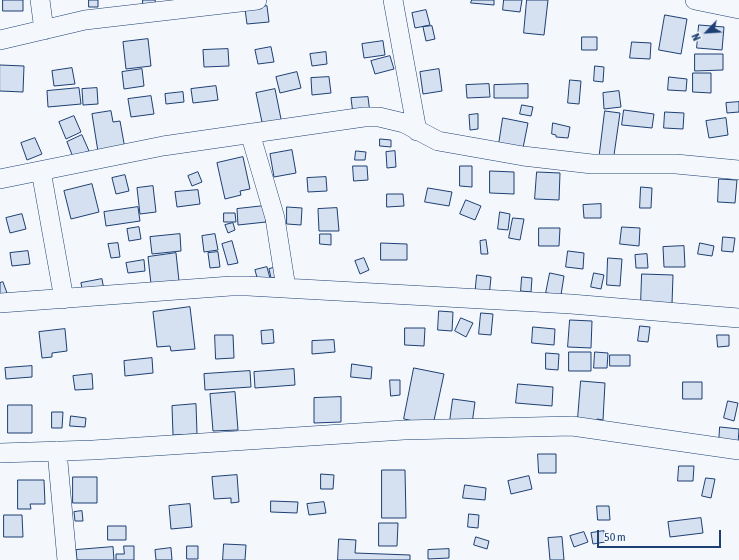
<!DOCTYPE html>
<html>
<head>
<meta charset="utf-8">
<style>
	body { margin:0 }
	#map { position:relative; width:739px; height:560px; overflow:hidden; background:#f4f7fb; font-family:"Asap Condensed",sans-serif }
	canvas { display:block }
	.north { position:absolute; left:687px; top:12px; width:40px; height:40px; -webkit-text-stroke:3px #f4f7fb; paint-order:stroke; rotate:245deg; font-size:11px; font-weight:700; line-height:16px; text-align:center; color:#1d3f73 }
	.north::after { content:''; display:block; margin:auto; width:14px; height:18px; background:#1d3f73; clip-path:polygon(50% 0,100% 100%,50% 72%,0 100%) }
	.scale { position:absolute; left:597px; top:530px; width:124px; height:18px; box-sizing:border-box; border:2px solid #1d3f73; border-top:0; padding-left:5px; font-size:12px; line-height:14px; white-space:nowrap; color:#1d3f73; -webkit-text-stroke:3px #f4f7fb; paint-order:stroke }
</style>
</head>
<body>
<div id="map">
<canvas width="739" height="560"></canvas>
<div class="north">N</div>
<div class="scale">50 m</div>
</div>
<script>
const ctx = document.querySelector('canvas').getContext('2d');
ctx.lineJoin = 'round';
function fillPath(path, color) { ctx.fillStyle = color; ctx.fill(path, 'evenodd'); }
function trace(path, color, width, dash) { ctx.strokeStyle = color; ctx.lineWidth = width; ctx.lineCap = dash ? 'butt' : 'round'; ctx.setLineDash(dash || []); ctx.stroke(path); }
const building = new Path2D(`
	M3 0H23V11H3Z
	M89 0H98V7H89Z
	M143 0H155L156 5 143 6Z
	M472 0H494V5L471 3Z
	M504 0H522L520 12 503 10Z
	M527 0H548L544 35 524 33Z
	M267 6 269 22 247 24 245 9Z
	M426 10 430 25 415 28 412 13Z
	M665 15 687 19 681 54 659 50Z
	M699 25 724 27 722 50 697 48Z
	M432 26 435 39 426 41 423 27Z
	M582 37H597V50H582Z
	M148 39 151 66 126 69 123 42Z
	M383 41 385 55 364 58 362 44Z
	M632 42 651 43 650 59 630 58Z
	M271 47 274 62 258 64 255 50Z
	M228 49 229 66 204 67 203 50Z
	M326 52 327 64 312 66 310 54Z
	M695 54H723V70L695 71Z
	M390 56 394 69 375 74 371 61Z
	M0 65 24 66 23 92 0 91Z
	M595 66 604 67 603 82 594 81Z
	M72 68 75 84 54 86 52 71Z
	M142 69 144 86 124 89 122 72Z
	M439 69 442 91 423 94 420 72Z
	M297 72 301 88 280 93 276 77Z
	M693 73H711V93L693 92Z
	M329 77 331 93 312 95 311 78Z
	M669 77 687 79 686 91 668 90Z
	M570 80 581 81 579 104 568 103Z
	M489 84 490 97 467 98 466 85Z
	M528 84V98H494V85Z
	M216 86 218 100 193 103 191 89Z
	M79 88 81 104 48 107 47 91Z
	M97 88 98 104 83 105 82 89Z
	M275 89 282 124 263 127 256 93Z
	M619 91 621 107 604 109 603 93Z
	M183 92 184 102 166 104 165 94Z
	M151 96 154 114 131 117 128 99Z
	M368 97 370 113 353 114 351 98Z
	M739 102V112L727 113 726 103Z
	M522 105 533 107 531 116 520 114Z
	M624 110 654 114 652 128 622 125Z
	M111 111 113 122 120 121 125 149 99 158 92 114Z
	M605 111 620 113 613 162 599 160Z
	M665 112 684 113 683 129 664 128Z
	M478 114V129L470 130 469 115Z
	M74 116 81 132 66 139 59 122Z
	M503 118 528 123 523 148 499 144Z
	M726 118 728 135 709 138 706 121Z
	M553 123 570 127 568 138 556 137V135L552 134Z
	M82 135 89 151 73 157 67 142Z
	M35 138 42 154 27 160 21 143Z
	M380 139 391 140V147L380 146Z
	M292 150 296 173 274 177 270 154Z
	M356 151 366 152 365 160H355Z
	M395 151 396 167 387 168 386 152Z
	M243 157 250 189 240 191 241 195 225 199 217 163Z
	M353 166H367L368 180 354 181Z
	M460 166H472V187L460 186Z
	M490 171 514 172V194L490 193Z
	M198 172 202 182 192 186 188 176Z
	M537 172 560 173 559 200 535 199Z
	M125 175 129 191 116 194 112 178Z
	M326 177 327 191 308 192 307 178Z
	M719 179 737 180 735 203 718 202Z
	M92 184 99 212 71 219 64 191Z
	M153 186 156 212 140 214 137 188Z
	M641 187 652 188 651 208H640Z
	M428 188 452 192 449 206 425 202Z
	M198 190 200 204 177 207 175 192Z
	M387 194H403L404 206 387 207Z
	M466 200 481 206 475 220 460 214Z
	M601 204V218H584L583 205Z
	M264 206 266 222 238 225 237 209Z
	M138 207 140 221 106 226 104 212Z
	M287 207 302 208 301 225 287 224Z
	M337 208 339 231H319L318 209Z
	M500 212 510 214 508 230 498 229Z
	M224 213H235L236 222H224Z
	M22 214 26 229 10 233 6 218Z
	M513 218 524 219 520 240 509 238Z
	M233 223 235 230 228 233 225 225Z
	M139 227 141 239 129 241 127 229Z
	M622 227 640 228 639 246 620 244Z
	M539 228H560L559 246H539Z
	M180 234 181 251 152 254 150 237Z
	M215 234 218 250 204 252 202 236Z
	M320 234H331V245L320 244Z
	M723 237 735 238 733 252 722 251Z
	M486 240 488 254H481L480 241Z
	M232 241 238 263 228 265 222 244Z
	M118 243 120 257 111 258 108 244Z
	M381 243 407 244V260H381Z
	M700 243 714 246 712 256 698 254Z
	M684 246 685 267H664L663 247Z
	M28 251 30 264 12 266 10 253Z
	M568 251 584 253 583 269 566 267Z
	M218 252 220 267 210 268 208 253Z
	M176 253 179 281 151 284 148 257Z
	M647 254 648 268H636L635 255Z
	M364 258 369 270 360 274 355 261Z
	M608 258 622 259 620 286 607 285Z
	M144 260 145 271 128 273 126 263Z
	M267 267 271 282 259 285 255 270Z
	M277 267 280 276 271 278 269 269Z
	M550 273 564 276 561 295 546 293Z
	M594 273 604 275 601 289 591 287Z
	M642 274 673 275 672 304 641 303Z
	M477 275 491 277 489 297 475 296Z
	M522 277 532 278 531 292 521 291Z
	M102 279 104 290 83 294 81 283Z
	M3 282 7 293 0 296V283Z
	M190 307 195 349 171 351 170 346 157 347 153 312Z
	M439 311 453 312 452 331 438 330Z
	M481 313 493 314 491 335 479 334Z
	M461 318 473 323 466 337 455 331Z
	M570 320 592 321 591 348 568 347Z
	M640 326 650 327 648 342 638 341Z
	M533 327 555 329 554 345 532 343Z
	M405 328H425L424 346 405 345Z
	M65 329 67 351 52 353V357L42 358 39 332Z
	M273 330 274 343 262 344 261 331Z
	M215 335H233L234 358 216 359Z
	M717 335H729V346L718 347Z
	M334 340 335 352 312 354V341Z
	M569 352H591V371H569Z
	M595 352 608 353 607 368H594Z
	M546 353 559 354 558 370 546 369Z
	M610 355H630V366H610Z
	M152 358 153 373 125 376 124 361Z
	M352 364 372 367 371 379 351 377Z
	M32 366V377L6 379 5 368Z
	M414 368 444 374 433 425 404 419Z
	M294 369 295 385 255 388 254 372Z
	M250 371 251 387 205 390 204 374Z
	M92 374 93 389 75 390 73 376Z
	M390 380H400V395L391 396Z
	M581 381 605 383 603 420 597 419 596 425 588 424V419L578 418Z
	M683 382H702V399H683Z
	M518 384 553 387 552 406 516 403Z
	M235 392 238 430 213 431 210 394Z
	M341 397V422L314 423V398Z
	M453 399 475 402 472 424 450 421Z
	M728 401 738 403 734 421 724 418Z
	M196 404 197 434 173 435 172 406Z
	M8 405H32V433H8Z
	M52 412H63L62 428H52Z
	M71 416 86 418 85 427 70 426Z
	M720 427 739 429 738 444 719 443Z
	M538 454H556V473H539Z
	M679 466H694L693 481H678Z
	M382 470H405L406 518H382Z
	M321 474 334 475 333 489H321Z
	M237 475 239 502 231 503V498L214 499 212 477Z
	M529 476 532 489 511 494 508 481Z
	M73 477H97V503H73Z
	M706 478 715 479 711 498 702 496Z
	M18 480H44L45 504H30L31 509H18Z
	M465 485 486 488 485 500 463 498Z
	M271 501 298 502 297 513 271 512Z
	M324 502 326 513 309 515 307 504Z
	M190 504 192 527 171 529 169 506Z
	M597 506H609L610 520H598Z
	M82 511 83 521H75L74 512Z
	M469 514 479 515 478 528 468 527Z
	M4 515H22L23 537H4Z
	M701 518 703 533 670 537 668 522Z
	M379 523H398L397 546H379Z
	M108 526H126V540H108Z
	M604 531 605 542 593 544 591 533Z
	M584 532 588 542 574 547 570 536Z
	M476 537 489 541 487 549 474 545Z
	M562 537 564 560H550L548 538Z
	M339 539 356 540 355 553 410 555V560H338Z
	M224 544 246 545 245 560H223Z
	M124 546H134V560H116V554H124Z
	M187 546H198V559H187Z
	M113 547 114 560H77L76 550Z
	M171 548 172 560H156L155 550Z
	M449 549V558L428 559V550Z`);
const minor = new Path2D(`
	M40 0 44 30
	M393 0 417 131
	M695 0 739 9
	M0 40 85 20 257 0
	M250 133 275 218 286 288
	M41 171 64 299
	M0 179 163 146 364 117H379L404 123 438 141 523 156 592 164H676L739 170
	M0 303 231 286H248L571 304 739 318
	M57 451 67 560
	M0 453 93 450 404 430 572 426 739 450`);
fillPath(building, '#d5e0f0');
trace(building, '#1d3f73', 1);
trace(minor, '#1d3f73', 20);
trace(minor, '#f4f7fb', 19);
</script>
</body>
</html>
